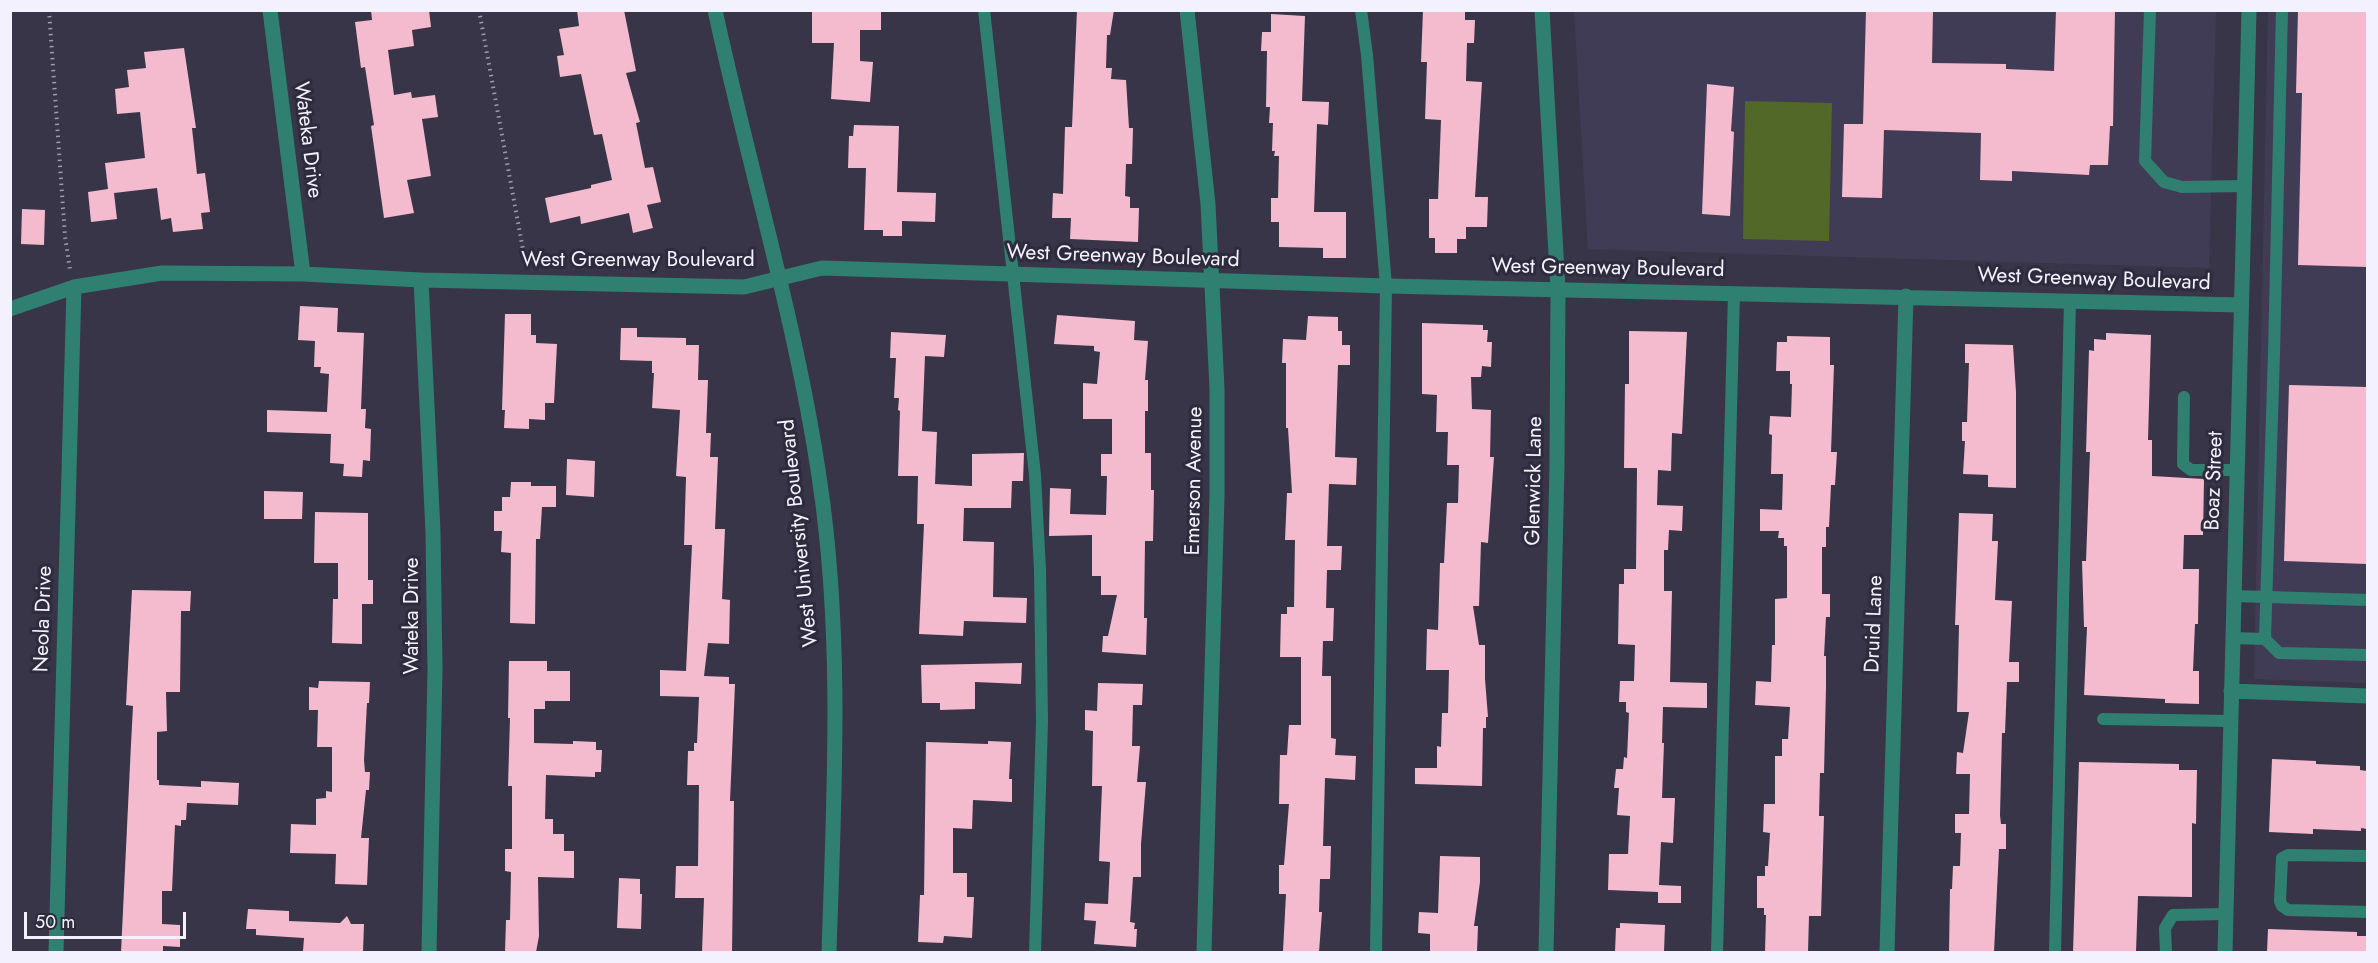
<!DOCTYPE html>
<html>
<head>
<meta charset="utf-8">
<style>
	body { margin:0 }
	#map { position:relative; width:2378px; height:963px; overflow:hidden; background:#383548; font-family:Jost,sans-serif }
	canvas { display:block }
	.frame { position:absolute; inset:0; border:12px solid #f3f1fe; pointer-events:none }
	.scale { position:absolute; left:24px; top:912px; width:162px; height:27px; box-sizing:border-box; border:3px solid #f3f1fe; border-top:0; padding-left:8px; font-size:18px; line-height:21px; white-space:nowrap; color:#f3f1fe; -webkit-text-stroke:4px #2e2b3d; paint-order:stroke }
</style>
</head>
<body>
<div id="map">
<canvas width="2378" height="963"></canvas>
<div class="frame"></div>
<div class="scale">50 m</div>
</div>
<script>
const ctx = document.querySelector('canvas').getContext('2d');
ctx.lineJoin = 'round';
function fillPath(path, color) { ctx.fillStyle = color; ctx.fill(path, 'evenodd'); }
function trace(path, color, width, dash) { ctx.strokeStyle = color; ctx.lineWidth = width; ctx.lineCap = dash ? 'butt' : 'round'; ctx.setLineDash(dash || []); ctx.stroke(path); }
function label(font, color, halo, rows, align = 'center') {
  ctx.font = font + ' Jost,sans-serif'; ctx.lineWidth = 6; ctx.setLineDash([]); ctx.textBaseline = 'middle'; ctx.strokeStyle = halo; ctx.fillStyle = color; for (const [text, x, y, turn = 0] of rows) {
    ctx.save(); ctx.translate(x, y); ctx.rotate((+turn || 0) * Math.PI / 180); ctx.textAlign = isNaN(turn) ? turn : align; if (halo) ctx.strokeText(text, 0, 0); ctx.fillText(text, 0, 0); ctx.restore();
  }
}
const built = new Path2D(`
	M1574 11H2216L2209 268 1588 249Z
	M2268 11H2367V683L2254 679Z`);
const green = new Path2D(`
	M1745 101 1832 103 1829 241 1743 239Z`);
const building = new Path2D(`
	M371 10H429L431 27 412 30 414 46 388 50 394 95 411 92 412 98 435 95 438 117 422 119 431 176 407 180 414 213 384 218 371 126 374 125 365 67 361 68 355 22 372 20Z
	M577 10H624L636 71 626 73 640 122 636 123 645 168 653 167 661 202 647 205 653 228 633 233 629 213 581 224 580 216 550 223 545 198 591 188V185L612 180 602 134 594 135 581 74 560 77 557 56 564 55 559 29 579 26Z
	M812 10H881V30H860V61L873 62 870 102 831 99 834 43H812Z
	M1077 10H1114L1110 35H1107L1106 68H1112L1111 79 1126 80 1129 128H1133L1132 164H1126L1125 196 1130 197V208H1139L1138 242 1070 239 1071 218H1052L1053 193 1063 194 1065 127H1072Z
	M1423 10H1465V20H1475L1474 43H1467L1466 81 1482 82 1475 197H1488L1487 227H1466V239H1457V253H1435V238H1429V199H1438L1441 120 1425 119 1427 62H1421Z
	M1866 10H1933L1932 63 2006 64V69L2054 71 2056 10H2115L2113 126H2110L2108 165H2090L2089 175 2012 171V181L1980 180 1981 133 1884 130 1882 198 1842 197 1844 124H1863Z
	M2298 10H2367V267L2298 265 2302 93H2296Z
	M1271 14 1305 16 1302 101 1329 102 1328 125 1317 124 1314 212H1346V258H1323V248L1279 247V222H1271V198H1278L1279 156H1274L1275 151H1272L1273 123H1269L1270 107H1266L1267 51H1261L1262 32H1271Z
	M184 48 196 128H192L197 174 205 173 210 212 201 213 203 229 173 232 171 218 161 220 157 188 114 193 117 219 91 222 88 192 108 189 105 163 145 158 140 112 117 114 115 89 129 87 127 70 146 68 144 52Z
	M1707 84 1734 87 1731 131 1734 132 1730 216 1702 214Z
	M854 125 899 126 897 192 936 193 935 222 902 221V236H883V230H864L866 168H848L849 136H853Z
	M22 209 45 210 44 245 21 244Z
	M300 306 338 308 337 332 364 333 361 409H366L365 428 371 429 370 461 363 460 362 477 343 476 344 464 330 463 331 434 267 432V410L327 412 329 374 320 373 321 367H314L315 341 298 340Z
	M505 314H531V335H536V343L557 344 554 403H545V420L529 419V429L504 428 505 410H502Z
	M1057 315 1135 321 1134 340 1148 341 1145 380H1148V411H1145V453H1151V490H1154L1153 541H1145L1144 618H1147L1146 655 1102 652 1103 636H1108L1117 595H1101V576H1092V535L1049 536 1050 488 1071 489 1070 514 1106 515 1107 476H1101V454H1112V419H1083V383L1097 384 1100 352 1094 351V346L1054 344Z
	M1308 316 1338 317V331H1342V345H1350V365H1338L1335 457 1357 458 1356 485 1329 484 1327 546H1342L1341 570H1327L1326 608H1334L1333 641H1323L1322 676H1331V738L1336 739 1335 755 1356 756 1355 780 1325 778 1323 846H1331L1330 879H1320L1319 912H1322L1319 952 1283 951 1286 894H1279V865H1284L1289 804H1279L1280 755H1287L1289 725H1301V657H1280L1281 614H1287V607H1294L1295 540H1285L1287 493H1292L1288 428H1286V363H1282L1283 339 1306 340Z
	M1422 323 1483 325V330H1488L1487 342H1492L1491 367 1482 366 1481 377H1471L1472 409 1491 410 1490 457H1494L1488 543 1481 542 1479 606H1473L1479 645H1485V679L1488 717H1486V728H1483L1482 786 1415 784V768H1437V746L1441 747 1442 713H1448L1449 670H1426L1427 629 1438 630 1440 563H1444L1447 503H1458L1459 465H1447L1448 432H1436L1437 395 1422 394Z
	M621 328H637V337L686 338V345H699L698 380H708L706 433H711L710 457H718L715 529H725L722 599 730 600 729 644 708 643 704 676 729 677V684H735L730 801H734L732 952H702L704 898H675L676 866H698L699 785H687L688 751H694V743H697L699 697 660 696V670L686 671 692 545H684L686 477 676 476 680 410 652 408 654 373H652V361L620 360Z
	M1629 331 1687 332 1682 434 1672 433 1671 471 1658 470 1657 505 1683 506 1682 531 1669 530 1668 550H1664V591H1672L1670 682 1707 683V708L1663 707 1662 743H1664L1662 798H1675L1673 843 1661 842 1659 885 1681 886V903H1658V892L1608 890 1609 854H1628L1630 816 1617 815 1619 788H1614L1616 769H1623L1624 757 1627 758 1629 713 1626 712V702H1619L1620 681H1634L1635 645 1618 644 1619 584H1624V569H1636L1637 468H1624L1625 384H1629Z
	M891 332 946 335 944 357 925 356 922 431 937 432 935 484 972 486V454L1024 453 1023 481H1012L1011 508H964L963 541 994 542 993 597 1027 598 1026 623 964 621 963 636 919 634 924 524H917L918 476H898L900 411 898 410 899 398H894L896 358H890Z
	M2106 333 2151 335 2148 440H2152V476L2204 479 2203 535H2184L2183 569H2199L2198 624H2195L2193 671H2199V704L2165 703V699L2084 695 2087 627H2084L2082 561H2086L2090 452H2086L2089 350 2094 351V339L2106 340Z
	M1787 336 1830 337V365H1834L1831 452H1837L1835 485H1831L1829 527H1826V547H1822V594H1830V617H1826L1824 656H1826V688L1824 773H1820L1819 816H1824L1821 916H1809L1808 952H1765L1766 915H1764V908H1757V876H1765V866H1768L1770 833 1763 832 1764 804H1775V756H1782V739H1788L1790 707 1755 705 1756 681 1771 682 1772 645H1775V599L1787 598V546H1784V538H1778L1779 531H1760V509L1782 510 1783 474H1771L1772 435 1769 434 1770 416 1791 417 1792 384H1790V371H1776L1777 342H1787Z
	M1965 344 2013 345 2016 392V488L1988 487V475L1963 474 1965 441H1962V422H1967L1969 363H1965Z
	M2289 385 2367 387V564L2284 561Z
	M567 459 595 461 594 497 566 495Z
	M511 482H531V486H556V507H542L540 539H536L535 624 510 623 511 553 501 552 502 531H494V511H502V497H510Z
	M264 491 303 492 302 519H264Z
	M315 512 368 513V580H373V604H362V644L332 643 333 599H338V563H314Z
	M1959 513 1993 514 1992 541H1998L1995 600 2012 601 2009 662H2019V682H2007L2005 733H2002L2000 815 2001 824H2006V849H1999L1994 952H1949L1950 889H1952L1953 866H1960L1961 833H1955V814H1969L1970 774H1956L1957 752 1963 753 1969 712H1957L1959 625H1955Z
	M132 590 191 591 190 611H181L180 692H166L167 731 157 732V780H159V785L201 787V781L239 783 238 805 187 803 186 820H181V826L175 825 172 891H162V924L180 925V947L163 946V952H121L131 744 133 706 126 705Z
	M509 661H547V671H570V701H545V709H534V743L573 744V741L596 742V750H602L601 772H595V777L546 775 545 819H553V834H564V851H574V878L538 877 539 936 536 952H505L506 920H510L511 872 505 871V849H512V786H508L510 718H508Z
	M1022 663 1021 684 975 682V709L940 710V703H922L921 665Z
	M319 681 370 682 369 703H367L364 760 365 772H370L369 790H366L361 838H369L367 885 335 884 336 854 290 853 291 824 316 825V799L326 798V791L332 792V747H317L318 710H309V687L318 688Z
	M1098 683 1143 684 1142 705H1133L1132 746H1140L1137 782H1146L1141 844V877H1133L1130 922 1135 923 1134 929H1137L1136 947 1094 944 1096 921 1084 920 1085 903 1108 904 1110 862 1099 861 1102 786H1092L1093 731 1085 730V710L1097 711Z
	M988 741 1011 742 1009 779H1012V802L973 800 972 829 953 828V873H967V897H974L972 938 944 936 943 943 918 942 920 895H924L926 742 988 744Z
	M2272 759 2316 761V764L2360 766V770L2367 771V829L2361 828V831L2313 829V834L2269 832Z
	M2079 762 2179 764V770H2197L2196 824 2192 823V897L2138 896 2136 952H2073Z
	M1440 856 1480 857V882L1474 926H1478L1477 952H1430V934L1418 933 1419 912 1438 913Z
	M619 878 640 879V894H642L641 929 617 928Z
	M248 909 289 911V921L340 923 347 916 351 924H364L363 952 303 951 304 938 256 935V929H246Z
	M1620 923 1665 925 1664 952H1615L1616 928H1620Z
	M2268 929 2357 932V936H2367V952H2267Z`);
const path = new Path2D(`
	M49 10 65 236 70 270
	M479 10 526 266`);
const service = new Path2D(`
	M984 10 1035 475 1040 570 1042 722 1035 952
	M1361 10 1367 55 1386 286 1376 952
	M2150 10 2145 161 2164 182 2182 187 2244 186
	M2184 397 2183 464 2191 470H2236
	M2233 596 2368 600
	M2232 638 2265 639 2279 653 2368 655
	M2265 639 2274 353 2282 10
	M2103 719 2230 721
	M2368 856 2288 855 2282 858 2280 901 2282 906 2288 910 2368 912
	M1717 952 1734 293
	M2055 952 2070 300
	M2166 952 2165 928 2173 915 2225 914`);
const minor = new Path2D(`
	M270 10 303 274
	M1187 10 1208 204 1217 389V496L1204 952
	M1542 10 1558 289 1557 465 1546 952
	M421 280 433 532 435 670 429 952
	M10 309 74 287 162 273 303 274 421 280 744 287 822 268 1386 286 2241 305
	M2231 691 2368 696
	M56 952 74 287
	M1887 952 1906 296
	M2225 952 2249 10`);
const tertiary = new Path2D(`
	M715 10C749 168 797 324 820 483 843 639 834 796 829 952`);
const streetNames = [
	["Wateka Drive",307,140,83],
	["West Greenway Boulevard",1123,257,2],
	["West Greenway Boulevard",638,261],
	["West Greenway Boulevard",1608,269,1],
	["West Greenway Boulevard",2094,280,2],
	["Emerson Avenue",1195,481,-89],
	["Glenwick Lane",1535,481,-89],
	["Boaz Street",2215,481,-88],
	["West University Boulevard",800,533,-96],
	["Wateka Drive",413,616,-90],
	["Neola Drive",44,619,-88],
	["Druid Lane",1875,624,-88]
];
fillPath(built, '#413c55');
fillPath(green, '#526828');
fillPath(building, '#f4bace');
trace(path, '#9d9bab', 4, [1.5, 4.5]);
trace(service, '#308072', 12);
trace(minor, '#308072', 15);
trace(tertiary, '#308072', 15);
label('21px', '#f3f1fe', '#2e2b3d', streetNames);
</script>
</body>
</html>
